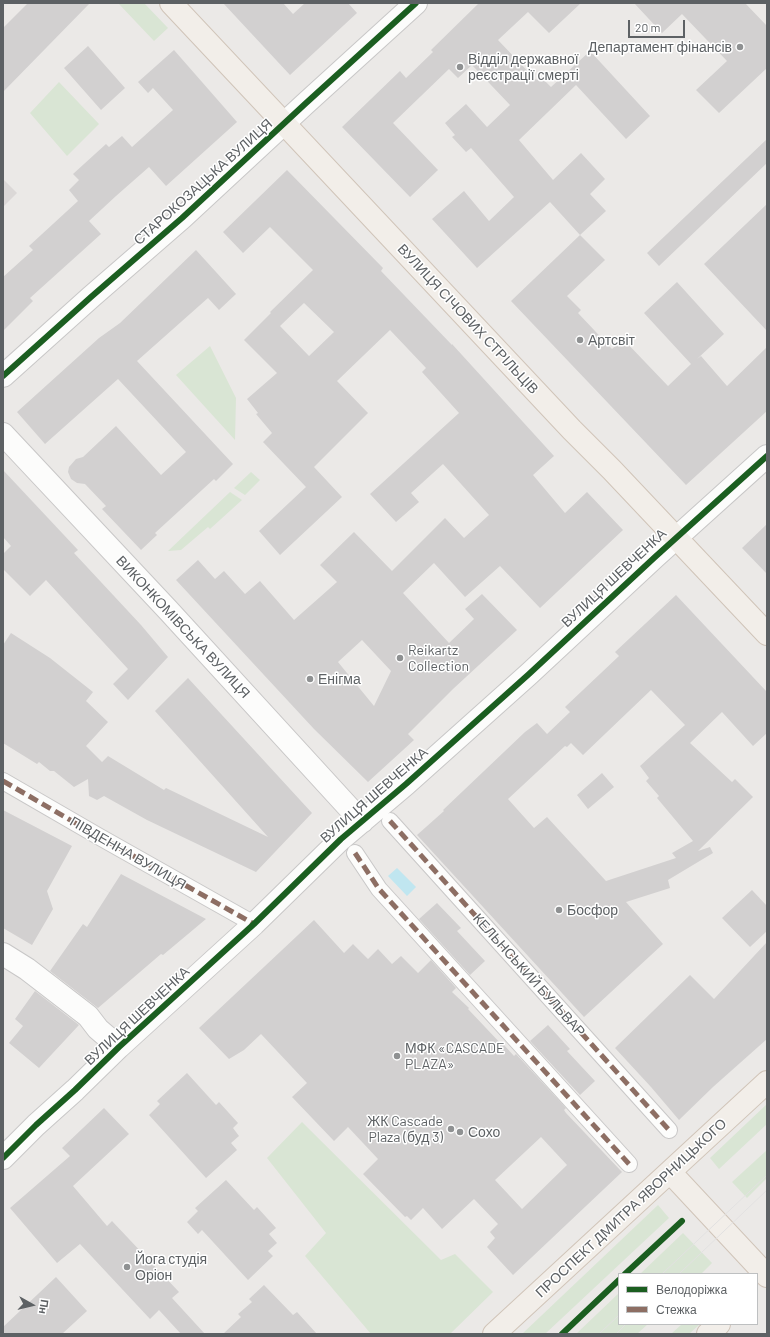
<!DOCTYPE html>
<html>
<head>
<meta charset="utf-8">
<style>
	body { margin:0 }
	#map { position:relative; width:770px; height:1337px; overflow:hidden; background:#ebe9e7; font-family:Barlow,sans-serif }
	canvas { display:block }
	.frame { position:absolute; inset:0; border:4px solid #5d6164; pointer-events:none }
	.legend { position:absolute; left:618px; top:1273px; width:140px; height:52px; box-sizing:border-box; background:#fff; border:1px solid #bec0c1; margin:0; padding:5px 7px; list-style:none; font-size:12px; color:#5d6164 }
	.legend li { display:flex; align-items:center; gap:8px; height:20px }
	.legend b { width:20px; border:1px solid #bec0c1 }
	.north { position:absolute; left:12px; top:1285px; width:40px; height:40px; -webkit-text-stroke:3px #fff; paint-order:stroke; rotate:98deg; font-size:11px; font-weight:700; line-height:16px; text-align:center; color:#5d6164 }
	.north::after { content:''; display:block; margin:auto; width:14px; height:18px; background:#5d6164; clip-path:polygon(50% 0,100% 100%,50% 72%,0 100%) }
	.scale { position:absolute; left:628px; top:20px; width:57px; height:18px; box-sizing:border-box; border:2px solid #5d6164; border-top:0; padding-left:5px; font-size:12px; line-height:14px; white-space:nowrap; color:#5d6164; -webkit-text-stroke:3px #fff; paint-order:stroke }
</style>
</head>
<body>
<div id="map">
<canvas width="770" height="1337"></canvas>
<div class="frame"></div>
<ul class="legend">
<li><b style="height:5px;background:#1b5e20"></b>Велодоріжка</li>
<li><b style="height:5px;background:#8d6e63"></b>Стежка</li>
</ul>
<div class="north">Пн</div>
<div class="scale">20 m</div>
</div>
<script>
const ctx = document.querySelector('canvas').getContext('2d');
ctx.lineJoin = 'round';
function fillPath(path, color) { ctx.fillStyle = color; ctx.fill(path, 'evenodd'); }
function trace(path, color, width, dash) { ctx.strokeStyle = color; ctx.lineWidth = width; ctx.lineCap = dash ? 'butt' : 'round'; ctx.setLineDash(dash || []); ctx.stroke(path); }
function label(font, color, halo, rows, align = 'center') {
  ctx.font = font + ' Barlow,sans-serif'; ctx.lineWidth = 3; ctx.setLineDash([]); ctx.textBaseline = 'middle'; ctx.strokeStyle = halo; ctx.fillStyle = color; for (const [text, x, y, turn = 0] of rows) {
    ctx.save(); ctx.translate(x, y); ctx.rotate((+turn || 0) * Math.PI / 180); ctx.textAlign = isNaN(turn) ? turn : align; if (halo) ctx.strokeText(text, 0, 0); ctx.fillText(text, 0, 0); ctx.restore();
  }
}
const industrial = new Path2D(`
	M3 179 17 193 3 207Z`);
const green = new Path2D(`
	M118 3H144L168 28 154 41Z
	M59 82 99 124 67 156 30 113Z
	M210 346 236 398 235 440 176 375Z
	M251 472 260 480 245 495 234 488Z
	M230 492 242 500 210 529 208 527 181 550 168 551Z
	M767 1104V1124L719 1169 710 1158Z
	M302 1122 441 1260 455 1254 493 1292 450 1334H371L305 1256 326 1233 267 1158Z
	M767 1150V1178L747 1198 732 1182Z
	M658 1205 669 1218 545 1334H522Z
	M683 1233 712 1263 701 1274H640Z
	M619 1293V1324H648L637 1334H576Z
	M682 1324H700L689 1334H671Z`);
const water = new Path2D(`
	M397 868 416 887 407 896 388 876Z`);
const building = new Path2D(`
	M28 3H90L3 92V28Z
	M223 3H283L293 14 305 3H348L357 13 290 75Z
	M479 3H581L549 33 528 12 498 40 536 80 540 76 551 87 590 51 650 116 626 139 576 85 519 140 553 180 581 153 605 179 590 194 606 211 580 235 550 202 477 268 432 219 464 191 489 221 514 197 471 148 466 152 452 137 455 135 445 123 466 104 487 127 510 105 472 65 458 78 449 69 393 123 438 170 410 197 342 127 400 71 406 78 433 52 431 50Z
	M634 3H745L767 26V68L719 113 696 90 727 61 682 14 662 33Z
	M88 46 125 88 101 110 64 68Z
	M174 50 237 122 166 186 149 167 116 196 89 221 101 234 30 298 33 301 3 331V277L33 250 29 246 78 201 69 190 79 180 73 174 106 144 109 147 122 136 132 147 173 110 153 88 148 93 138 82Z
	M767 139V163L659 266 647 253Z
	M287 170 383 268 381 271 452 345V344L554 456 533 475 565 513 587 492 623 530 540 608 500 566 465 597 434 563 403 593 449 643 474 619 465 609 482 594 517 630 453 689 408 734 414 740 368 782 314 729 176 580 198 560 215 579 224 571 245 594 260 581 294 620 337 582 320 565 354 532 392 571 445 518 464 538 489 515 443 464 411 493 419 502 396 522 370 494 459 413 422 372 426 368 390 330 337 381 368 413 314 467 342 497 280 555 259 531 306 487 263 442 272 433 256 414 258 413 247 399 277 373 244 340 271 313 270 312 313 270 270 227 243 253 223 232ZM304 303 334 332 309 356 280 326ZM362 640 391 671 374 706 338 662Z
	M767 204V331L704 264Z
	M580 235 605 260 567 296 581 310 578 313 612 349 623 339 668 386 691 364 644 313 677 282 724 334 697 359 701 356 727 386 767 347V411L686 485 511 301Z
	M196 250 236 294 219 310 208 298 137 361 233 464 216 481 214 479 155 533 157 535 141 550 102 509 106 506 85 484 77 483 71 479 68 472 69 467 76 459 83 457 116 426 161 475 186 452 118 379 45 444 17 412 99 338 120 323Z
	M3 470 78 550 74 553 141 625 168 657 128 700 113 684 128 669 46 580 30 596 3 569V554L11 546 3 537Z
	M767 524V574L742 548Z
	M676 595 767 692V733L753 746 722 712 690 743 732 782 735 779 753 797 698 851 710 847 713 853 668 880 670 888 626 902 663 944 584 1017 417 835 444 811 443 810 525 732 537 723 547 734 570 712 565 707 619 656 615 652ZM651 690 685 725 640 766 649 778 646 781 659 796 657 798 693 841 672 853 676 858 606 881 547 817 534 828 508 799 565 746 567 747 571 743 583 755Z
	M11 633 50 658 93 692 86 701 108 722 86 746 102 762 108 756 164 790 166 788 268 837 155 711 188 678 312 813 256 872 147 820 104 796 97 800 89 796 88 779 74 787 54 771H50L39 762 37 764 3 743V645Z
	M602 773 614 787 588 809 577 795Z
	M3 810 72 846 47 891 53 909 32 945 3 928Z
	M121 874 206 919 163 955 161 954 98 1008 50 971 83 924 87 927Z
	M752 890 767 906V931L750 947 722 918Z
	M437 903 461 928 457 931 485 961 470 975 419 919Z
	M314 920 344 953 353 944 368 959 378 949 392 964 401 956 418 973 431 960 456 988 452 992 469 1008 468 1009 503 1046 504 1045 514 1056 516 1054 566 1108 564 1110 566 1113 622 1172 513 1275 487 1247 495 1238 490 1232 498 1224 474 1199 442 1229 423 1208 411 1220 407 1216 405 1217 363 1174 378 1159 348 1127 334 1141 292 1097 307 1083 261 1034 244 1050 229 1059 199 1028ZM541 1137 567 1165 522 1209 495 1180Z
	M767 942V1039L713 1087 679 1120 651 1087 615 1048 690 975 714 999Z
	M35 991 79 1025 39 1068 9 1043 23 1026 15 1019Z
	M548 1025 570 1049 567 1051 595 1081 580 1095 530 1041Z
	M187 1073 216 1105 219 1102 238 1123 233 1128 239 1136 231 1143 237 1150 206 1178 149 1115 160 1104 157 1101Z
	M104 1108 129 1134 73 1186 107 1226 112 1221 179 1292 172 1298 205 1334H181L159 1310 150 1319 80 1244 57 1263 10 1208 70 1156 62 1148Z
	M226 1180 254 1210 257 1207 276 1228 269 1234 277 1243 268 1251 273 1256 248 1280 202 1230 198 1234 187 1222 198 1211 195 1208Z
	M56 1277 87 1311 62 1334H3V1327Z
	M264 1285 293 1315 297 1312 317 1334H223L241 1317 238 1314 252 1302 249 1299Z`);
const pedestrian = new Path2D(`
	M3 781 98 836 254 924
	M390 821 669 1130
	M355 853 379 889 629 1164`);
const minor = new Path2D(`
	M3 434 168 610 362 822
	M3 954 27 969 88 1016 98 1029 119 1047
	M3 1158 36 1125 75 1090 119 1047 254 924 341 839 406 784 529 674 655 557 767 456`);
const tertiary = new Path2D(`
	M3 376 91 297 182 218 305 104 416 3`);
const primary = new Path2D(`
	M171 3 572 430 612 470 767 634
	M670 1172 767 1276
	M494 1334 767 1082
	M708 1334 719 1324`);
const tram = new Path2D(`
	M662 1274 767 1175
	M679 1274 767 1190
	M599 1334 619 1315
	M616 1334 626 1324`);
const quiet = new Path2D(`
	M3 781 98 836 254 924
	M390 821 669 1130
	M355 853 379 889 629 1164`);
const cycleway = new Path2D(`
	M3 376 91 297 182 218 305 104 416 3
	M3 1158 36 1125 75 1090 119 1047 254 924 341 839 406 784 529 674 655 557 767 456
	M625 1274 682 1221
	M562 1334 619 1280`);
const markers = [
	[740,47,4,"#8f9192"],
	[460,67,4,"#8f9192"],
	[580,340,4,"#8f9192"],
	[400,658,4,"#8f9192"],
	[310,679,4,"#8f9192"],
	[559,910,4,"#8f9192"],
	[397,1056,4,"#8f9192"],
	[451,1129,4,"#8f9192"],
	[460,1132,4,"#8f9192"],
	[127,1267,4,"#8f9192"]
];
const poiNames = [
	["Департамент фінансів",732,47,"right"],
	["Відділ державної",468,59],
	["реєстрації смерті",468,75],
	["Артсвіт",588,340],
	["Reikartz",408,650],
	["Collection",408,666],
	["Енігма",318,679],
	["Босфор",567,910],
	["МФК «CASCADE",405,1048],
	["PLAZA»",405,1064],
	["ЖК Cascade",443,1121,"right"],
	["Plaza (буд 3)",443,1137,"right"],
	["Сохо",468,1132],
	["Йога студія",135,1259],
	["Оріон",135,1275]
];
const streetNames = [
	["СТАРОКОЗАЦЬКА ВУЛИЦЯ",203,182,-42],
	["ВУЛИЦЯ СІЧОВИХ СТРІЛЬЦІВ",468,319,47],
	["ВУЛИЦЯ ШЕВЧЕНКА",614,578,-43],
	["ВИКОНКОМІВСЬКА ВУЛИЦЯ",183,627,47],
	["ВУЛИЦЯ ШЕВЧЕНКА",374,795,-41],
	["ПІВДЕННА ВУЛИЦЯ",128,853,30],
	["КЕЛЬНСЬКИЙ БУЛЬВАР",529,975,48],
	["ВУЛИЦЯ ШЕВЧЕНКА",137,1016,-43],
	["ПРОСПЕКТ ДМИТРА ЯВОРНИЦЬКОГО",631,1208,-43]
];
fillPath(industrial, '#dbd8d7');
fillPath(green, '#d9e5d4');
fillPath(water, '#c0e6f0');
fillPath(building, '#d2d0d0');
trace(pedestrian, '#c8c7c7', 18);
trace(minor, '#c8c7c7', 24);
trace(tertiary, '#c8c7c7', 24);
trace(primary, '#d0c4b8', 24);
trace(pedestrian, '#fcfcfb', 16);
trace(minor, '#fcfcfb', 22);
trace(tertiary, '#fcfcfb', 22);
trace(primary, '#f2eee9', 22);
trace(tram, '#e2e1e1', 1);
trace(quiet, '#8d6e63', 5, [10, 5]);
trace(cycleway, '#1b5e20', 6);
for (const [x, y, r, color] of markers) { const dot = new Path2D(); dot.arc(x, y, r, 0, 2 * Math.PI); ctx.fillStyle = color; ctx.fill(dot); trace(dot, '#fff', 1.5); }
label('14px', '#5d6164', '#fff', poiNames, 'left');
label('14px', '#5d6164', '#fff', streetNames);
</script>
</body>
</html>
